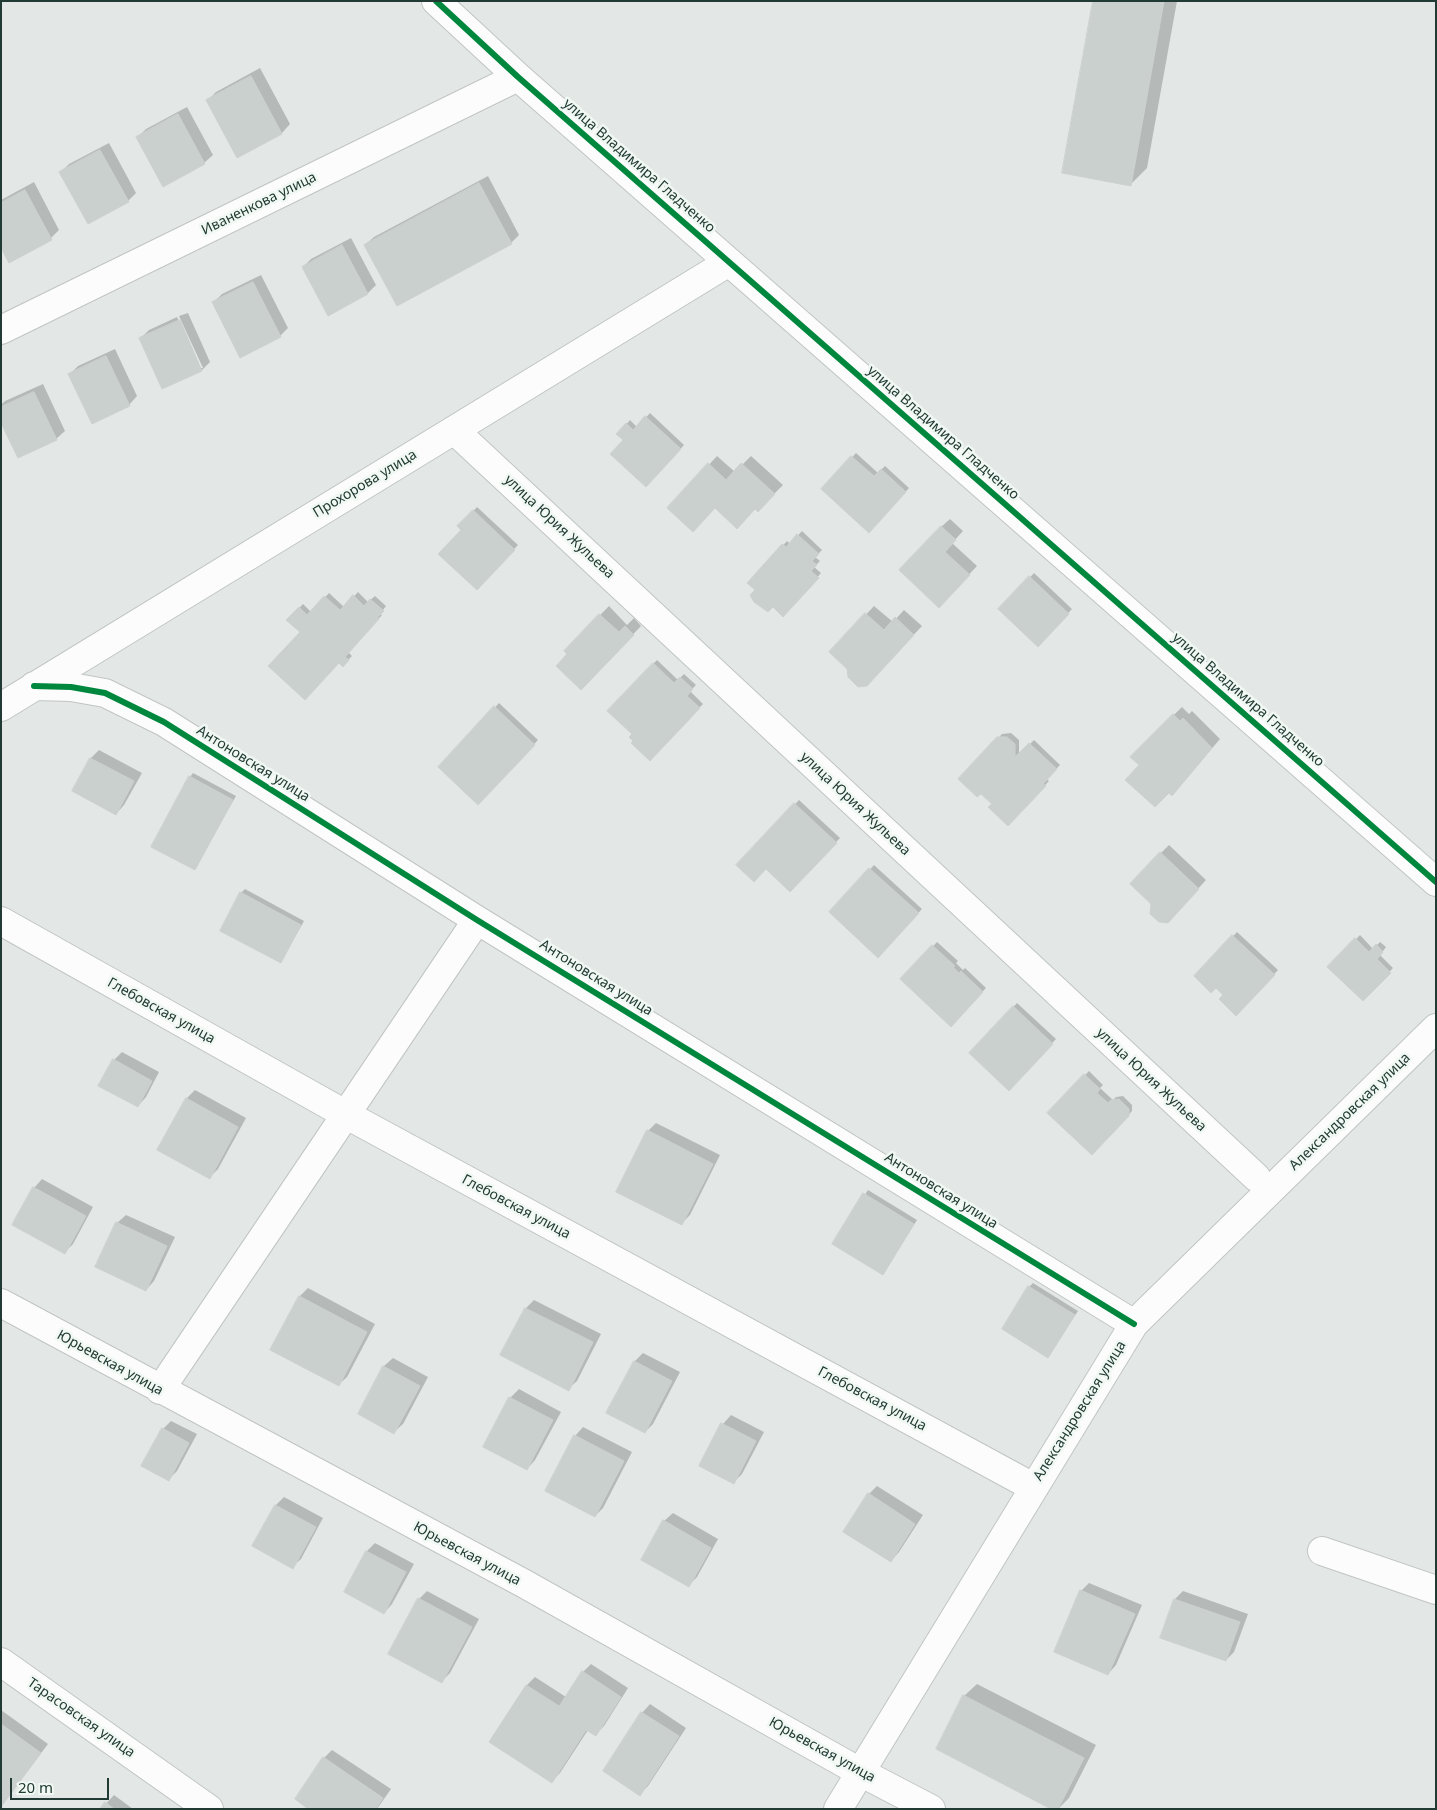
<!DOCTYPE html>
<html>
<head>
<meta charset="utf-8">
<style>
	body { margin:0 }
	#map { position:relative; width:1437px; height:1810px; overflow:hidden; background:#e3e8e6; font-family:"Noto Sans",sans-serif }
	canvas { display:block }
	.frame { position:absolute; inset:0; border:2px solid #213b34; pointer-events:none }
	.scale { position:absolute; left:10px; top:1778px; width:99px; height:22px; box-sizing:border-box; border:2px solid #213b34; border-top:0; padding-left:6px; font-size:15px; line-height:18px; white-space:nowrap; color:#213b34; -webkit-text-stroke:4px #f1f8f4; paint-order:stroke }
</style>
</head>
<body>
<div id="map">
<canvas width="1437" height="1810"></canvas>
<div class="frame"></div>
<div class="scale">20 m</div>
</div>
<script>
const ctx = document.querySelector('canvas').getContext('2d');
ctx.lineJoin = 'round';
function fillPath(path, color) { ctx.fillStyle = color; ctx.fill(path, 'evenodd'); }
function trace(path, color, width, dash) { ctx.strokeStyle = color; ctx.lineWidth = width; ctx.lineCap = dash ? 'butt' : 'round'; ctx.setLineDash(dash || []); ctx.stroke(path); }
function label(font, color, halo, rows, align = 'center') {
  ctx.font = font + ' "Noto Sans",sans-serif'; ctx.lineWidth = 5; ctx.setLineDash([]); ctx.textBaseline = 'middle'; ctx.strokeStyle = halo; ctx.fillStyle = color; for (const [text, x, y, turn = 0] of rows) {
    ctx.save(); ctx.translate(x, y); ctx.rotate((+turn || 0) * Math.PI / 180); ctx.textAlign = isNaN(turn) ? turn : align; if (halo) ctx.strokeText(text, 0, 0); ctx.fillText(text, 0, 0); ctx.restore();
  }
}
const shadow = new Path2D(`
	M1094 1H1177L1147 168 1130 185Z
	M260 68 290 124 282 133 238 156 208 100 216 92Z
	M187 107 213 155 204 163 138 137 146 129Z
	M109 143 136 193 128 201 61 172 69 164Z
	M488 176 519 235 511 243 365 245 374 237Z
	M34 182 59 230 51 238 1 245V200Z
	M351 238 376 285 368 293 303 267 311 259Z
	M261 275 288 328 280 336 213 303 222 294Z
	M188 313 210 362 202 370 163 387 141 338 149 330 177 317 200 368H203L179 316Z
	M115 349 137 396 129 405 70 374 78 366Z
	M43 384 65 431 56 439 1 420V405L5 401Z
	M650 413 684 445 645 486 625 440 618 434 630 420 637 427Z
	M856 453 878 473 885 466 909 488 869 531 823 489Z
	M717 456 735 472 751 456 783 485 758 510 755 507 669 508Z
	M477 507 518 545 477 589 462 530 459 526Z
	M950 519 963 531 952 543 977 566 947 598 941 527Z
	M802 531 822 550 815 557 820 561 814 567 821 573 783 615 749 583 787 541 790 544Z
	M1034 573 1072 609 1038 645 1000 609Z
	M358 592 368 602 375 596 386 606 380 614 382 615 348 652 352 656 347 661 301 632 288 620 303 604 311 612 329 593 344 607Z
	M609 606 627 625 634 618 641 626 581 689 569 654 565 651Z
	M874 606 893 622 904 610 922 626 875 676 848 668 831 652Z
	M657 660 678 680 684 674 696 685 690 691 703 704 650 759 634 741V734L609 710Z
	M499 703 538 740 478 803 440 767Z
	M1182 707 1189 714 1192 711 1220 739 1180 786 1131 757Z
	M1011 733 1019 740V755L1034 740 1060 765 1046 779 1049 781 1008 824 993 804 981 792 959 779 1002 734Z
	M99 750 142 773 124 805 116 814 73 791 91 758Z
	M193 773 236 796 195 868 190 777Z
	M799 800 840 838 790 890 766 868 737 865Z
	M1169 845 1206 880 1176 913 1161 853Z
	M874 865 922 909 878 956 831 912Z
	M245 889 304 921 281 962 241 893Z
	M1237 932 1278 970 1236 1014 1216 986 1195 976Z
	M1360 935 1373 949 1380 942 1386 947 1380 955 1393 968 1363 1000 1329 967Z
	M937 942 958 961 956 963 963 970 965 968 986 988 951 1025 902 979Z
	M1017 1003 1056 1039 1009 1089 970 1053Z
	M122 1052 159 1072 146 1097 138 1106 114 1060Z
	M1089 1071 1103 1085 1100 1088 1113 1100 1116 1097 1123 1096 1132 1105V1111L1092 1154 1049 1113Z
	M195 1090 246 1118 218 1169 210 1177 187 1098Z
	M656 1123 720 1155 690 1215 682 1223 648 1131Z
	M42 1179 93 1207 73 1244 65 1252 34 1188Z
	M868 1190 917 1220 883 1274 833 1244Z
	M126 1215 175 1237 154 1281 146 1290 117 1223Z
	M1033 1283 1078 1311 1048 1356 1029 1287Z
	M308 1288 375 1324 347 1377 338 1385 271 1349 300 1296Z
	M534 1300 601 1334 577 1381 568 1389 502 1355 526 1308Z
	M643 1353 680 1372 653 1424 645 1432 608 1413 635 1361Z
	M393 1358 428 1377 403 1424 394 1432 359 1413 384 1366Z
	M519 1389 561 1412 535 1460 527 1469 484 1447 510 1398Z
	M731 1415 764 1432 742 1474 734 1482 701 1465 723 1424Z
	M171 1421 197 1434 177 1471 168 1480 163 1429Z
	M583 1427 632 1452 603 1508 595 1516 575 1436Z
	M877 1486 923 1515 899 1552 891 1561 869 1494Z
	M284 1497 323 1518 301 1559 292 1567 254 1546 276 1505Z
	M673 1513 718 1539 697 1577 688 1586 664 1521Z
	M375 1543 414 1564 392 1604 384 1613 345 1592 367 1551Z
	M1089 1583 1142 1605 1116 1665 1108 1674 1081 1591Z
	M427 1591 479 1619 450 1673 442 1681 419 1599Z
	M1183 1591 1248 1614 1234 1652 1226 1660 1175 1599Z
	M591 1664 628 1688 604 1726 596 1734 588 1730 560 1773 552 1781 490 1741 527 1685 535 1677 566 1697 583 1672Z
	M977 1684 1096 1745 1069 1798 1058 1809 964 1696Z
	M650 1704 686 1728 648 1786 640 1794 642 1713Z
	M1 1710 48 1744 1 1806Z
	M332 1750 391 1789 377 1809H310L324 1758Z
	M114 1795 133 1809H101Z`);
const building = new Path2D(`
	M1093 1H1164L1131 186 1062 173Z
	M251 76 282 134 237 158 206 100Z
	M178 114 205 164 163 187 136 137Z
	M100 150 129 202 88 224 59 172Z
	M479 183 512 244 397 306 364 245Z
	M25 190 52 240 9 263 1 248V203Z
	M342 245 368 294 328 316 302 267Z
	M253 282 281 337 240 358 212 302Z
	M180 320 202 371 162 389 139 338Z
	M106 356 130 406 92 424 68 374Z
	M34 392 57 440 18 458 1 423V407Z
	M645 416 681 449 646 487 610 454 623 440 616 434 626 423 633 430Z
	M851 456 874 476 881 469 906 492 869 533 821 489Z
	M708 463 726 480 741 463 775 494 758 512 755 509 737 529 715 508 693 532 667 508Z
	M473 510 515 550 477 590 438 554 461 530 457 526Z
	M941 526 956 540 945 552 970 575 939 608 899 570Z
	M797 534 819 554 812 561 817 565 811 571 819 578 783 617 773 607 768 612 754 602 750 595 755 590 747 583 782 544 786 547Z
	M1029 576 1069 614 1038 647 998 609Z
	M353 595 364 606 370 599 384 611 377 618 379 619 345 657 349 660 343 667 339 663 305 700 268 666 300 632 286 620 299 607 307 615 324 596 340 610Z
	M865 613 884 630 895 617 914 635 867 686 858 687 848 677 847 669 829 652Z
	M599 614 619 632 625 626 634 635 581 690 556 666 567 654 564 651Z
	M653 663 674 683 680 677 693 689 687 696 700 708 650 761 631 743 633 741 629 737 632 734 607 711Z
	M494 706 535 745 478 805 438 767Z
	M1173 714 1180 721 1183 718 1212 748 1172 796 1169 793 1155 807 1125 780 1139 765 1130 757Z
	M997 737H1007L1015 744V757L1029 743 1057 769 1043 784 1046 786 1008 826 988 807 992 804 981 794 977 797 958 779Z
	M90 758 134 781 116 815 72 791Z
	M189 776 233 800 195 870 151 847Z
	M794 803 837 843 790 892 766 869 754 882 736 865Z
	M1160 852 1199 889 1168 923 1159 922 1150 914 1151 904 1130 884Z
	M869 868 919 913 878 958 829 912Z
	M240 892 301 925 281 963 220 931Z
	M1232 935 1275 975 1236 1016 1219 999 1223 995 1216 988 1211 993 1194 976Z
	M1355 938 1369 952 1376 944 1383 952 1377 959 1391 973 1363 1001 1327 967Z
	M932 945 955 966 953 967 959 973 961 971 983 992 951 1027 900 979Z
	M1013 1006 1053 1044 1009 1091 969 1053Z
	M113 1059 152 1081 138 1107 98 1086Z
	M1084 1074 1100 1089 1097 1093 1108 1103 1111 1100 1119 1099 1129 1109V1116L1092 1155 1047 1113Z
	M186 1098 238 1127 210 1179 157 1150Z
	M647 1130 713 1164 682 1225 616 1192Z
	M33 1187 86 1216 65 1254 12 1225Z
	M863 1193 914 1224 883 1275 832 1244Z
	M116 1222 167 1246 146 1291 95 1267Z
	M1028 1286 1075 1315 1048 1358 1002 1329Z
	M299 1296 367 1332 339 1386 270 1350Z
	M525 1308 593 1342 569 1391 500 1355Z
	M634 1361 672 1381 645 1433 606 1413Z
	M383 1366 420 1386 394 1434 358 1414Z
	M509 1397 553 1420 527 1470 483 1447Z
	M721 1423 756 1441 734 1484 699 1466Z
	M162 1428 189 1443 169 1481 141 1466Z
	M574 1435 624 1461 595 1517 545 1491Z
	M868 1493 915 1524 891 1562 843 1532Z
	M275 1505 316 1527 293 1569 252 1546Z
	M663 1520 711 1548 689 1587 641 1560Z
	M366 1551 406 1572 384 1614 344 1592Z
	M1080 1590 1135 1614 1108 1675 1054 1652Z
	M418 1598 472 1627 442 1683 388 1654Z
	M1174 1599 1240 1622 1226 1661 1160 1638Z
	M582 1671 621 1697 596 1736 586 1730 552 1783 489 1742 526 1685 559 1706Z
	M963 1695 1084 1758 1058 1809H1051L936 1749Z
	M641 1712 679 1736 640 1796 603 1771Z
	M1 1724 41 1753 1 1807Z
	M323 1757 383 1798 376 1809H308L295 1799Z
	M105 1802 114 1809H100Z`);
const street = new Path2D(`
	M436 1 518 77 1436 882
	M1 330 518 77
	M454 430 1256 1177
	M34 686 71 687 105 693 164 722 477 920 1134 1324
	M1 707 729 262
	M1 921 345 1114 1033 1487
	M1 1303 523 1583 860 1772 931 1809
	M160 1390 477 920
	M1322 1551 1436 1590
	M1 1662 209 1809
	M838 1809 1134 1324 1436 1028`);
const cycleway = new Path2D(`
	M436 1 518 77 1436 882
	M34 686 71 687 105 693 164 722 477 920 1134 1324`);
const streetNames = [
	["улица Владимира Гладченко",639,166,41],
	["Иваненкова улица",259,204,-26],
	["улица Владимира Гладченко",943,433,41],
	["Прохорова улица",365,484,-31],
	["улица Юрия Жульева",559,527,43],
	["улица Владимира Гладченко",1248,700,41],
	["Антоновская улица",253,764,32],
	["улица Юрия Жульева",855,804,43],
	["Антоновская улица",596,978,32],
	["Глебовская улица",161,1011,29],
	["улица Юрия Жульева",1151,1080,43],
	["Александровская улица",1350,1112,-44],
	["Антоновская улица",941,1191,32],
	["Глебовская улица",516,1207,28],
	["Юрьевская улица",110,1363,29],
	["Глебовская улица",872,1399,28],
	["Александровская улица",1080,1411,-58],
	["Юрьевская улица",467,1554,28],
	["Тарасовская улица",81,1718,35],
	["Юрьевская улица",822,1750,29]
];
fillPath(shadow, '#0003');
fillPath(building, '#cad0cd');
trace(building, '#ccd1cf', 1);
trace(street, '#c0c5c3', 30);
trace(street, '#fbfcfb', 28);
trace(cycleway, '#00873e', 6);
label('14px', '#213b34', '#f1f8f4', streetNames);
</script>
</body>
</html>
